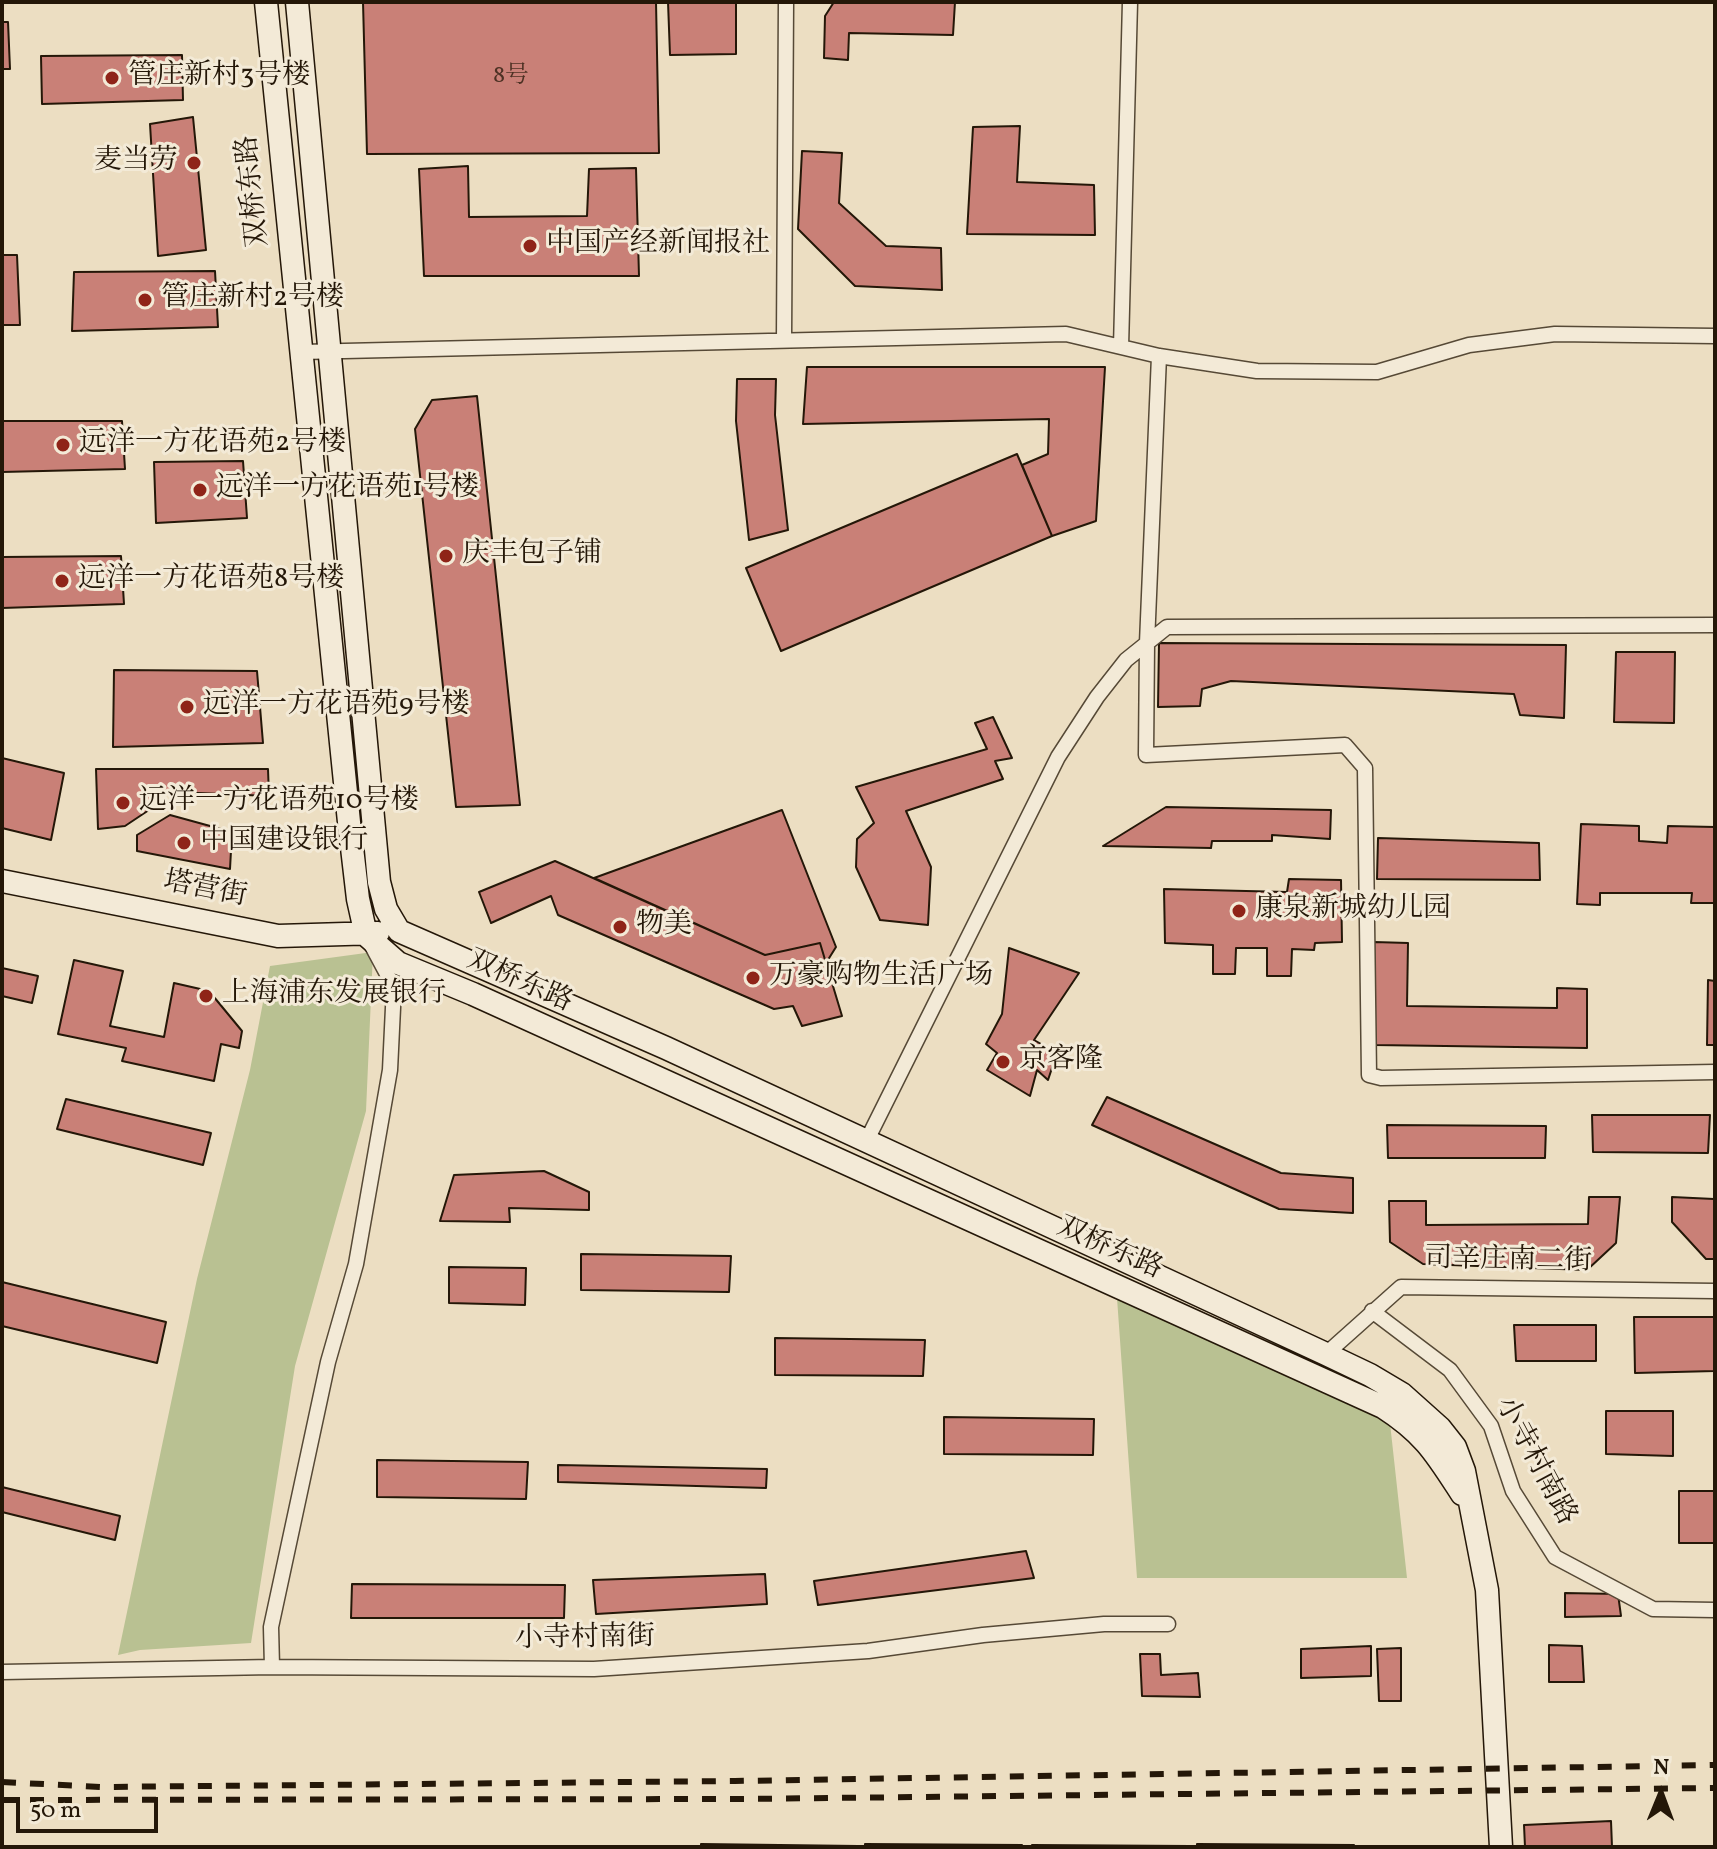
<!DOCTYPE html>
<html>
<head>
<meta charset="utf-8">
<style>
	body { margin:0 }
	#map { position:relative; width:1717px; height:1849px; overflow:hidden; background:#ecdec2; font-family:Vollkorn,serif }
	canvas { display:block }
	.frame { position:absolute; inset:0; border:4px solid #241708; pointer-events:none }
	.north { position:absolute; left:1621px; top:1753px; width:80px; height:80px; -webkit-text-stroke:6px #f3ead7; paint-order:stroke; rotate:1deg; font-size:22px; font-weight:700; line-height:32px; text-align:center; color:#241708 }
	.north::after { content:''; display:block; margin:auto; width:28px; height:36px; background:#241708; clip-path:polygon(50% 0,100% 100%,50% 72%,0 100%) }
	.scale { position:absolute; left:16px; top:1797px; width:142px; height:36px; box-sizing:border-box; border:4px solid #241708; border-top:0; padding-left:10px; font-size:24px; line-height:28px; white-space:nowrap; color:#241708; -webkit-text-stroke:6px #f3ead7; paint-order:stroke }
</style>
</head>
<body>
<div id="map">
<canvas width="1717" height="1849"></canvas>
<div class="frame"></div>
<div class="north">N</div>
<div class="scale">50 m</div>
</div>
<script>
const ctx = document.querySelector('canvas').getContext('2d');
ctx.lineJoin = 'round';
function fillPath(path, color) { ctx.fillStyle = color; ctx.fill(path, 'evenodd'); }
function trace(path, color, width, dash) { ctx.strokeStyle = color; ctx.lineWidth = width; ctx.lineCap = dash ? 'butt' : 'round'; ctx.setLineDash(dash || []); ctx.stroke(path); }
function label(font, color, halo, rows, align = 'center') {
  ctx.font = font + ' Vollkorn,"Noto Serif SC",serif'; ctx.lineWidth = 6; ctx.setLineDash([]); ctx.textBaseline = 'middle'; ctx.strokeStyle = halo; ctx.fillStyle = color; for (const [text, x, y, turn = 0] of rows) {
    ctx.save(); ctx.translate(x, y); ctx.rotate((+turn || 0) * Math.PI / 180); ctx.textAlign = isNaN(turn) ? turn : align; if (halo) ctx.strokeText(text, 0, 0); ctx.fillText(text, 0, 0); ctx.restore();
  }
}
const green = new Path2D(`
	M373 952 366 1111 295 1366 251 1643 140 1650 118 1655 197 1279 250 1070 270 966Z
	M1116 1284 1389 1414 1407 1578H1137Z`);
const building = new Path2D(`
	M363 2H656L659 153 367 154Z
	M668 2H736V54L670 55Z
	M834 2H955L953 35 849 33 848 60 824 58 825 16Z
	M2 22H8L10 69H2Z
	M182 55 183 100 42 104 41 56Z
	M193 117 206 250 158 256 150 124Z
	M1020 126 1017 182 1094 185 1095 235 967 234 973 127Z
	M802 151 842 153 839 203 886 246 941 248 942 290 855 286 798 229Z
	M468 166 469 217 587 216 589 169 636 168 639 276H424L419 169Z
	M2 255H17L20 325H2Z
	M215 271 218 327 72 331 74 272Z
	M807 367H1105L1096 521 1052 536 1022 465 1048 454 1049 419 803 424Z
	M737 379H776L775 415 788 530 749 540 736 421Z
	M477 396 520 805 456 807 415 429 432 400Z
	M2 421H122L125 469 2 472Z
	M1017 454 1052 536 781 651 746 568Z
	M243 461 247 518 156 523 154 462Z
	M121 556 124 604 2 608V557Z
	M1159 643 1566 645 1564 718 1520 715 1514 694 1231 681 1202 689 1200 706 1158 707Z
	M1616 652H1675L1674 723 1614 722Z
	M114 670 257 671 263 743 113 747Z
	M993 717 1012 758 995 761 1003 779 906 811 931 867 928 925 880 920 856 867 857 839 874 823 856 787 987 749 975 723Z
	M2 758 64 773 51 840 2 828Z
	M96 769H268L269 796 151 791 149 810 125 826 98 829Z
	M1166 807 1331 810 1330 839 1272 835V841H1212L1211 848 1103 846Z
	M782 810 836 947 826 963 820 943 765 955 594 878Z
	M170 815 232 832 230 869 137 851V835Z
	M1581 824 1639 826V841L1667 843 1668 826 1715 827V903H1691L1692 893H1600V905L1577 904Z
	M1378 838 1539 843 1540 880 1377 879Z
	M555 861 765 955 820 943 842 1016 802 1026 793 1006 774 1009 558 915 551 896 491 923 479 892Z
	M1289 879 1341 880 1342 942 1315 943 1314 950 1292 949 1291 976H1267V948H1236L1235 974H1213V945L1165 943 1164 889 1287 892Z
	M1374 942 1408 943 1407 1006 1557 1008V988L1587 989V1048L1374 1045Z
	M1009 948 1079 973 1034 1040 1057 1053 1048 1080 1037 1070 1030 1096 987 1070 997 1053 986 1044 1002 1014Z
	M74 960 123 971 110 1026 164 1037 174 983 209 991 242 1031 239 1048 221 1044 214 1081 122 1061 126 1048 58 1034Z
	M2 968 38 976 32 1003 2 996Z
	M1708 980 1715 981V1045H1707Z
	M1107 1097 1281 1173 1353 1178V1213L1279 1209 1092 1125Z
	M66 1099 211 1133 203 1165 57 1129Z
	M1592 1115H1710L1708 1153 1593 1152Z
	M1387 1125 1546 1126 1545 1158H1388Z
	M544 1171 589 1192V1210L509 1208 510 1222 440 1221 454 1175Z
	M1589 1197H1620L1616 1243 1587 1270 1423 1264 1390 1242 1389 1201H1426V1225L1588 1224Z
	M1672 1197 1714 1199 1715 1259H1706L1672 1222Z
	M581 1254 731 1256 729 1292 581 1290Z
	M449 1267 526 1268 525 1305 449 1303Z
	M2 1282 166 1322 157 1363 2 1326Z
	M1634 1317H1715V1371L1635 1373Z
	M1514 1325H1596V1361H1516Z
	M775 1338 925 1340 923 1376 775 1375Z
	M1606 1411H1673V1456L1606 1454Z
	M944 1417 1094 1419 1093 1455 944 1454Z
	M377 1460 528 1462 526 1499 377 1497Z
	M558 1465 767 1469 766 1488 558 1482Z
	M2 1487 120 1516 115 1540 2 1512Z
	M1679 1491H1715V1543H1679Z
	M1026 1551 1034 1578 818 1605 814 1581Z
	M765 1574 767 1604 596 1614 593 1580Z
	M352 1584 565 1585 564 1618H351Z
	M1565 1593 1618 1594 1621 1616 1565 1617Z
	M1549 1645 1582 1646 1584 1682H1549Z
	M1371 1646V1676L1301 1678V1649Z
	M1401 1648V1701H1379L1377 1649Z
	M1140 1654H1160L1161 1675 1198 1673 1200 1697 1142 1696Z
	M1611 1821 1612 1847H1525L1524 1825Z
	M701 1844 858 1846V1847H701Z
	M865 1844 1022 1845V1847H865Z
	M1197 1844 1354 1845V1847H1197Z
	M1032 1845 1190 1846V1847H1032Z`);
const street = new Path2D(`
	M784 339 786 2
	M1121 347 1130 2
	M302 352 1066 334 1159 356 1257 371 1377 372 1469 345 1555 334 1715 336
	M1159 356 1147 643 1146 755 1345 745 1365 768 1369 1075 1381 1078 1715 1072
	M866 1142 1058 757 1097 697 1126 660 1167 627 1715 625
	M1372 1311 1450 1370 1491 1426 1513 1491 1555 1557 1653 1609 1715 1610
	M1326 1354 1401 1287 1715 1291
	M272 1667 271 1627 328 1362 356 1264 390 1070 394 987 372 946
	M2 1672 272 1667 594 1669 868 1651 983 1635 1104 1624H1168`);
const secondary = new Path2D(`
	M266 2 349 822 358 899 366 935 398 963 473 994 1383 1407C1425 1434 1436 1454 1462 1494
	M297 2 379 882 386 909 399 931 666 1048 1326 1354 1370 1375 1402 1394 1440 1428 1455 1447 1464 1471 1487 1590 1501 1847
	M2 881 278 936 378 933`);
const rail = new Path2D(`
	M2 1782 101 1787 735 1781 1715 1765
	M2 1800 740 1799 1715 1788`);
const markers = [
	[112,78,8,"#8f2418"],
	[194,163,8,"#8f2418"],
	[530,246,8,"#8f2418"],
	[145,300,8,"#8f2418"],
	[63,445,8,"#8f2418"],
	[200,490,8,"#8f2418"],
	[446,556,8,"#8f2418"],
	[62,581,8,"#8f2418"],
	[187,707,8,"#8f2418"],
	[123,803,8,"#8f2418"],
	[184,843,8,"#8f2418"],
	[1239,911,8,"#8f2418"],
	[620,927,8,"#8f2418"],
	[753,978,8,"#8f2418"],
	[206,996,8,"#8f2418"],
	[1003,1062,8,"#8f2418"]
];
const numberNames = [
	["8号",511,78]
];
const poiNames = [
	["管庄新村3号楼",128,78],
	["麦当劳",178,163,"right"],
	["中国产经新闻报社",546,246],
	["管庄新村2号楼",161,300],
	["远洋一方花语苑2号楼",79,445],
	["远洋一方花语苑1号楼",216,490],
	["庆丰包子铺",462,556],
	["远洋一方花语苑8号楼",78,581],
	["远洋一方花语苑9号楼",203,707],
	["远洋一方花语苑10号楼",139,803],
	["中国建设银行",200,843],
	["康泉新城幼儿园",1255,911],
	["物美",636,927],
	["万豪购物生活广场",769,978],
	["上海浦东发展银行",222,996],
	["京客隆",1019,1062]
];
const streetNames = [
	["双桥东路",255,191,-96],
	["塔营街",205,891,11],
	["双桥东路",519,983,24],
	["双桥东路",1109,1250,24],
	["司辛庄南二街",1508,1262,1],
	["小寺村南路",1534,1462,62],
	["小寺村南街",585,1640,-1]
];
fillPath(green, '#b9c192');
fillPath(building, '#c98077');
trace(building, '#241708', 2);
trace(street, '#564936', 17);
trace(secondary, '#241708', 25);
trace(street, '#f3ead7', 14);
trace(secondary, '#f3ead7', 22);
trace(rail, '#241708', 6, [14, 14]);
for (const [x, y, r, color] of markers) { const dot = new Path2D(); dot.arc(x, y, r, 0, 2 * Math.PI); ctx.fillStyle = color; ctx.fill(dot); trace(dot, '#f3ead7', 3); }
label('24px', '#4d3124', null, numberNames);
label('28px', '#241708', '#f3ead7', poiNames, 'left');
label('28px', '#241708', '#f3ead7', streetNames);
</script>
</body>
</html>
